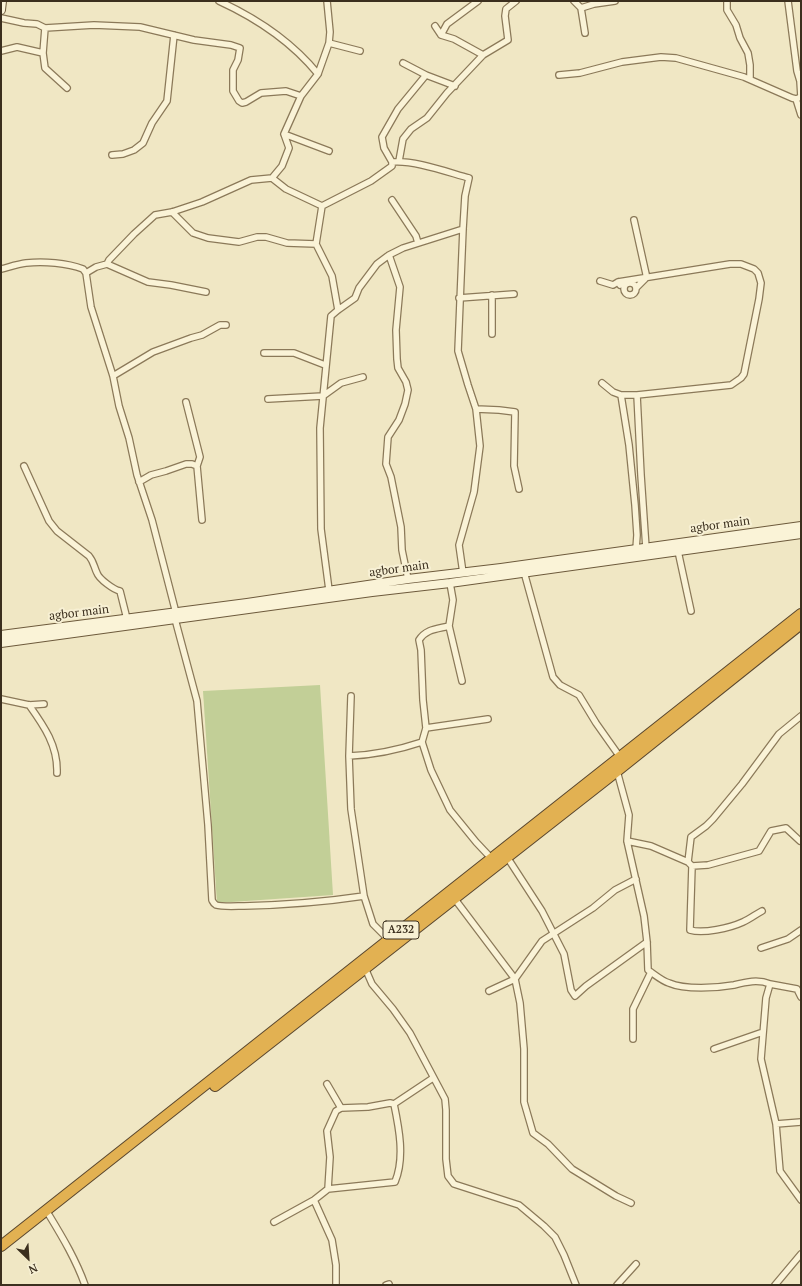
<!DOCTYPE html>
<html>
<head>
<meta charset="utf-8">
<style>
	body { margin:0 }
	#map { position:relative; width:802px; height:1286px; overflow:hidden; background:#f0e7c4; font-family:"PT Serif",serif }
	canvas { display:block }
	.frame { position:absolute; inset:0; border:2px solid #3b2f1e; pointer-events:none }
	.north { position:absolute; left:8px; top:1238px; width:40px; height:40px; -webkit-text-stroke:3px #f7f0d4; paint-order:stroke; rotate:155deg; font-size:11px; font-weight:700; line-height:16px; text-align:center; color:#3b2f1e }
	.north::after { content:''; display:block; margin:auto; width:14px; height:18px; background:#3b2f1e; clip-path:polygon(50% 0,100% 100%,50% 72%,0 100%) }
</style>
</head>
<body>
<div id="map">
<canvas width="802" height="1286"></canvas>
<div class="frame"></div>
<div class="north">N</div>
</div>
<script>
const ctx = document.querySelector('canvas').getContext('2d');
ctx.lineJoin = 'round';
function fillPath(path, color) { ctx.fillStyle = color; ctx.fill(path, 'evenodd'); }
function trace(path, color, width, dash) { ctx.strokeStyle = color; ctx.lineWidth = width; ctx.lineCap = dash ? 'butt' : 'round'; ctx.setLineDash(dash || []); ctx.stroke(path); }
function label(font, color, halo, rows, align = 'center') {
  ctx.font = font + ' "PT Serif",serif'; ctx.lineWidth = 4; ctx.setLineDash([]); ctx.textBaseline = 'middle'; ctx.strokeStyle = halo; ctx.fillStyle = color; for (const [text, x, y, turn = 0] of rows) {
    ctx.save(); ctx.translate(x, y); ctx.rotate((+turn || 0) * Math.PI / 180); ctx.textAlign = isNaN(turn) ? turn : align; if (halo) ctx.strokeText(text, 0, 0); ctx.fillText(text, 0, 0); ctx.restore();
  }
}
const green = new Path2D(`
	M320 685 333 895 217 903 203 691Z`);
const street = new Path2D(`
	M219 1C256 18 292 42 318 74
	M574 1 581 8 585 33
	M727 1V10L736 25 740 38 748 53 750 65V79
	M581 8 594 4 615 1
	M1 18 24 23 37 24 45 28 94 25 140 27 194 40 231 45 240 48 238 60 233 70V91L239 101 242 103 246 102 261 93 286 91 301 96
	M435 26 441 35 454 39 483 55
	M45 28 43 53 45 68 67 88
	M441 35 447 24 478 1
	M329 43 360 51
	M1 51 17 47 43 53
	M426 75 455 86
	M559 75 580 73 622 62 661 57 676 58 744 77 792 98 796 99 801 97 800 81 797 71 788 1
	M796 99 801 115
	M284 134 329 151
	M112 155 123 154 134 150 143 143 152 123 167 101 174 35
	M399 161 403 139 411 129 427 118 447 93 483 55 508 40 505 16 506 9 516 1
	M392 162 384 148 382 137 398 109 426 75 403 63
	M272 178 286 189 322 206 371 181 392 166V162C414 160 447 172 469 178L465 196 463 229 458 351 468 385 476 409 480 446 474 492 459 545 463 573
	M392 200 416 236 418 243
	M172 212 193 233 208 238 239 242 257 237H266L287 243 316 244 322 206
	M634 220 646 274V278L636 288
	M316 244 332 276 338 310
	M389 255 400 287 396 330 397 359 398 368 406 382 408 390 405 404 399 420 388 437 386 464 391 477 401 527 402 550 408 579
	M107 264 148 282 171 285 206 292
	M1 269C9 267 18 264 26 263 44 261 67 263 83 269L86 273 96 267 107 264 109 260 134 234 155 215 172 212 202 202 251 180 272 178 282 166 289 148 284 134 301 96 318 74 329 43 330 32 327 1
	M86 273 91 307 113 376 119 406 129 438 137 475 152 520 176 613
	M600 281 613 285 618 282 620 285
	M624 289a6 6 0 1 1 12 0a6 6 0 1 1-12 0Z
	M492 295V334
	M459 298 514 294
	M264 353H294L325 365
	M113 376 153 352 191 338 202 335 220 325H226
	M602 383 613 392 621 395H637L731 385 741 378 744 374 759 299 761 283 758 273 754 269 741 264H730L618 282
	M621 395 629 445 635 505 637 535 636 549
	M637 395 641 475 646 548
	M268 399 323 396 341 383 363 377
	M186 402 200 457 197 466
	M476 409 499 410 515 412 514 466 519 489
	M24 466 49 521 57 531 89 556C94 562 94 567 97 573 99 579 114 590 120 591L127 619
	M139 482 151 475 166 471 186 464H192L197 466 202 520
	M678 551 691 611
	M524 572 553 677 560 685 579 695 596 723 620 757
	M450 583 453 600 449 626C437 629 426 629 419 640L421 650 423 700 426 728 422 742 431 770 450 810 476 842 492 859
	M329 590 321 529 320 428 331 316 338 310 355 298 359 288 377 264 389 255 403 248 463 229
	M175 619 197 701 208 825 212 900C213 902 213 903 216 905 222 907 237 906 244 906 284 905 324 902 364 896
	M449 626 462 681
	M1 699 29 705 44 704
	M29 705C44 726 58 746 57 773
	M426 728 488 719
	M349 756 351 696
	M617 771 629 815 627 841 644 916 647 942 648 970C654 974 662 981 669 983 685 990 717 988 734 985 746 982 758 979 770 984L766 998 761 1059 776 1124 780 1171 801 1200
	M627 841 651 846 688 862 691 837 706 826 713 819 742 784 779 734 801 716
	M507 857 542 911 564 954 571 990 575 996 586 986 647 942
	M689 863 692 866 708 865 759 851 771 831 786 828 800 841
	M692 866 690 930C703 934 730 928 743 922 750 919 756 914 762 911
	M454 898 515 979 520 1003 524 1049V1102L533 1133 548 1144 572 1169 616 1196 631 1203
	M389 940 373 924 364 896 351 809 349 756C374 755 398 750 422 742
	M761 948 788 939 801 930
	M365 968 372 984 393 1009 410 1033 445 1099 446 1110V1159L448 1176 454 1184 519 1205 544 1226 555 1237 564 1255 576 1285
	M770 984 797 989 801 997
	M489 991 515 979 542 941 593 908 615 890 636 879
	M633 1039V1009L651 972
	M714 1049 763 1032
	M327 1084 341 1108
	M776 1124 801 1122
	M328 1189 330 1157 327 1131 336 1111 341 1108 368 1107 390 1103 394 1104 433 1078
	M314 1200 332 1240 336 1265V1285
	M49 1215C63 1238 76 1260 85 1285
	M274 1222 314 1200 328 1189 395 1182C405 1158 399 1128 394 1104
	M386 1285 389 1284
	M617 1285 636 1264
	M775 1285 801 1254`);
const secondary = new Path2D(`
	M1 10 2 1
	M1 635 247 603 408 579 501 568 801 526
	M1 643 372 592 450 583 801 534`);
const highway = new Path2D(`
	M215 1086 617 771 801 624
	M1 1246 801 614`);
const shields = [
	[401,930,36]
];
const shieldNames = [
	["A232",401,930]
];
const streetNames = [
	["agbor main",720,525,-8],
	["agbor main",399,569,-8],
	["agbor main",79,613,-7]
];
fillPath(green, '#c2cf97');
trace(street, '#8b7959', 8);
trace(secondary, '#6d5a3c', 10);
trace(highway, '#59462e', 12);
trace(street, '#faf3d7', 5.5);
trace(secondary, '#faf3d7', 8);
trace(highway, '#e2b152', 10);
for (const [x, y, w] of shields) { const box = new Path2D(); box.roundRect(x - w / 2, y - 9, w, 18, 3); ctx.fillStyle = '#f7f0d4'; ctx.fill(box); trace(box, '#3b2f1e', 1); }
label('bold 11px', '#3b2f1e', null, shieldNames);
label('12px', '#3b2f1e', '#f7f0d4', streetNames);
</script>
</body>
</html>
